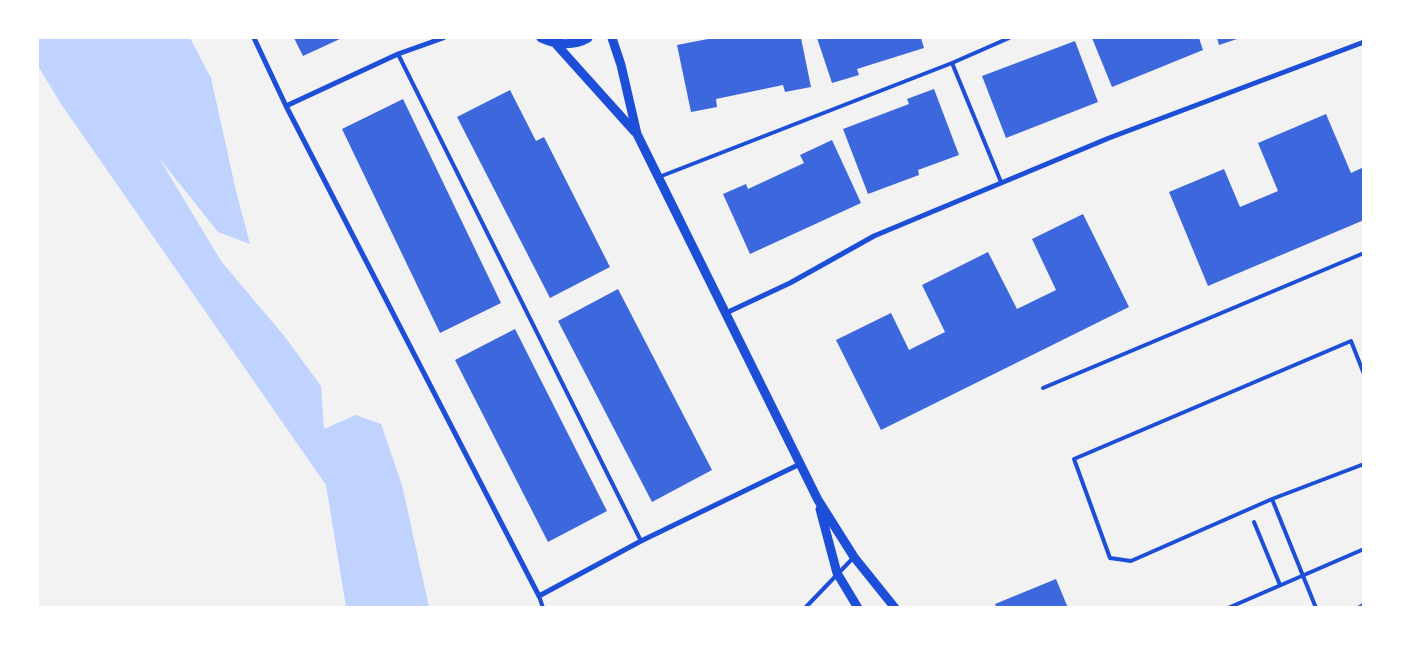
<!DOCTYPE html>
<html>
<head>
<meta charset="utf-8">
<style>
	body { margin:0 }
	#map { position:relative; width:1401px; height:645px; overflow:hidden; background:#f2f2f2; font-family:Mulish,sans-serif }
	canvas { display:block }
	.frame { position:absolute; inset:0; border:39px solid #fff; pointer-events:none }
</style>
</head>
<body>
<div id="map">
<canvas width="1401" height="645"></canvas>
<div class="frame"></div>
</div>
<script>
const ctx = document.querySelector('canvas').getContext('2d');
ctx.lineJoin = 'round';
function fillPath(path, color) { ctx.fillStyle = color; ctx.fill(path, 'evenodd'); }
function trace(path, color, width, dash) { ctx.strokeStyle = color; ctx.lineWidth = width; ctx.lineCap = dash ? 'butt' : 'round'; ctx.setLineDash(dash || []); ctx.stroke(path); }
const water = new Path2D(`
	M38 38H190L211 78 236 191 250 244 218 232 159 158 221 261 285 337 321 386 324 429 356 415 381 424 402 485 429 607H346L326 485 61 104 38 66Z`);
const building = new Path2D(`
	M294 38H342L303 56Z
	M713 38H801L811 87 785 92 783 85 716 99 717 107 691 112 677 45Z
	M817 38H921L924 48 857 69 859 75 832 83Z
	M1092 38H1199L1203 50 1112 87Z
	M1217 38H1240L1219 45Z
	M1075 41 1098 102 1006 138 982 76Z
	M934 89 959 155 918 170 919 175 868 194 843 129 909 104 907 99Z
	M510 90 536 141 544 137 610 267 550 298 457 117Z
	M403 99 501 303 440 333 342 129Z
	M1326 114 1351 173 1364 167V220L1208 286 1169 192 1224 169 1240 207 1278 191 1258 143Z
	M832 140 861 203 750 254 723 194 746 184 748 189 804 163 800 155Z
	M1083 214 1129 307 881 430 836 340 891 313 909 350 945 332 922 285 988 252 1017 309 1056 290 1032 239Z
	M618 289 712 470 652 502 558 321Z
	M515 329 607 511 548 542 455 360Z
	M1056 579 1068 608H997L995 604Z
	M1364 602V608H1354Z`);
const service = new Path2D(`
	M398 54 641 541
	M952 63 1001 182
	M659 177 952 63 1009 38
	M1364 374 1351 341 1074 459 1110 558 1131 561 1272 499 1364 464
	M1043 388 1364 253
	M1272 499 1316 608
	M1254 522 1280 585
	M539 596 543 608
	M805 608 854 557
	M1228 608 1364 549`);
const minor = new Path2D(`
	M254 38 286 106 539 596 641 541 800 464
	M286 106 398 54 443 38
	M726 313 790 283 874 236 1109 138 1364 42`);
const tertiary = new Path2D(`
	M541 38C556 45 574 46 588 38
	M612 38 621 65 637 134 818 500 854 557 895 608
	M555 43 635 132
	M820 509 837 573 858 608`);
fillPath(water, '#bfd3fe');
fillPath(building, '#3d67dc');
trace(service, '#1d4ed8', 4);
trace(minor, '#1d4ed8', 5);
trace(tertiary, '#1d4ed8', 9);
</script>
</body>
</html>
